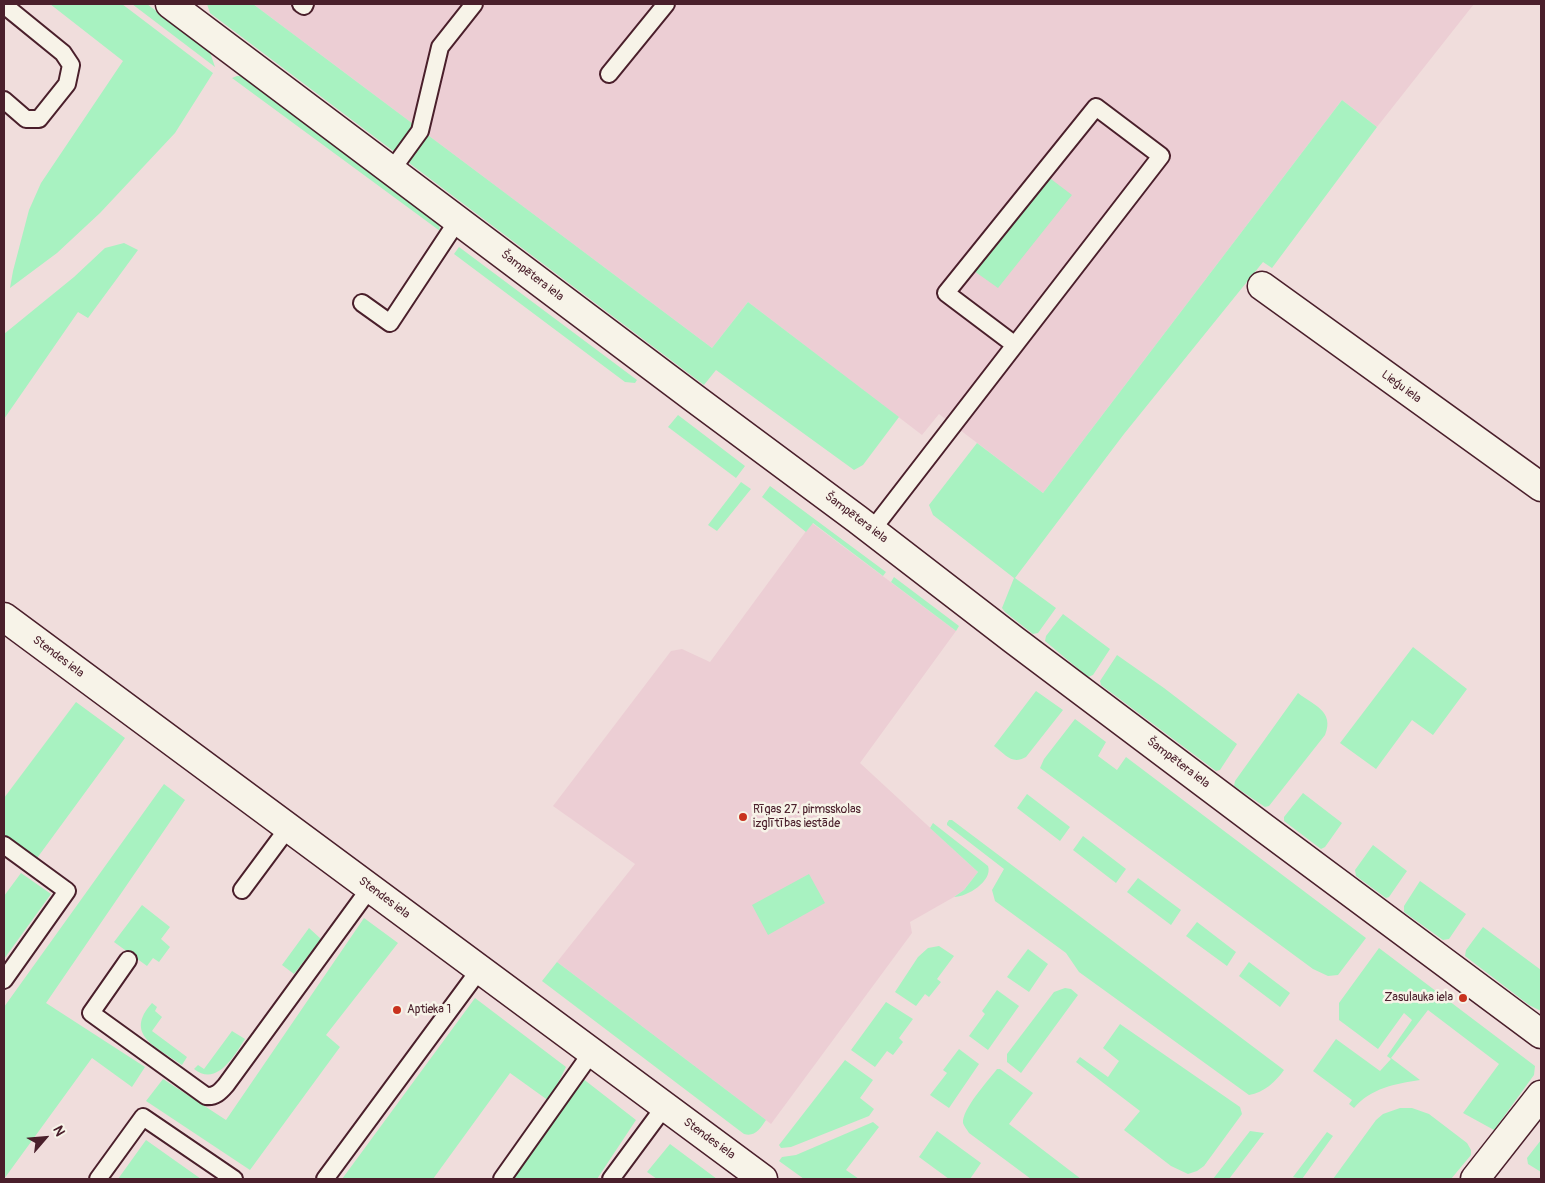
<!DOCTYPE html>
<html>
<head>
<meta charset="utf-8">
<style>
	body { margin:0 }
	#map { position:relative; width:1545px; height:1183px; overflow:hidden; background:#f0dddc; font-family:Pangolin,sans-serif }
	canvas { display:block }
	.frame { position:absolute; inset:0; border:5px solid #4a1f2b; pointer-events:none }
	.north { position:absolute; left:20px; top:1113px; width:50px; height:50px; -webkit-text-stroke:4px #f7f3e8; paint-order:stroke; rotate:63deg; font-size:14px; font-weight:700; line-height:20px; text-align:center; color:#4a1f2b }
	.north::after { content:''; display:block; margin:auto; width:18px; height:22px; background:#4a1f2b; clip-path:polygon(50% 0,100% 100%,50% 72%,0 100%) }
</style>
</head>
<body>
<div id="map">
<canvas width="1545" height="1183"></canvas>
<div class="frame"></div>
<div class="north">N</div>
</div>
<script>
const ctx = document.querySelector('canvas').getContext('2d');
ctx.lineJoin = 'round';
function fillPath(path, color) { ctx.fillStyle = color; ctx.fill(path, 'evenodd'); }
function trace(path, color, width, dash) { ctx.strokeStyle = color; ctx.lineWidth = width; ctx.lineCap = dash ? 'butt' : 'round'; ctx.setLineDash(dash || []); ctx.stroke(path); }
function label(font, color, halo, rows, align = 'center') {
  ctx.font = font + ' Pangolin,sans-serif'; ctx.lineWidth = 5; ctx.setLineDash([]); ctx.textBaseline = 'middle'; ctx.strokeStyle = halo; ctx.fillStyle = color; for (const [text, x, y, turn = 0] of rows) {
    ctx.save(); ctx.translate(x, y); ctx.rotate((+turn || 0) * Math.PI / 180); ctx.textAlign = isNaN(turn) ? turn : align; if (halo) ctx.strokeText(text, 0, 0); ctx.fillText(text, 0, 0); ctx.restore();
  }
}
const built = new Path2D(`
	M253 4H1474L1377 127 1342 100 1043 493 939 414 922 435 748 302 712 348Z
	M812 523 956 631 860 763 978 872 964 890 954 897 910 922 912 933 771 1124 557 962 635 864 553 806 671 651 682 649 710 662Z`);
const green = new Path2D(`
	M50 4H122L213 73 175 133 100 213 57 253 10 288 13 271 29 210 41 183 123 61Z
	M132 4H147L210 52 215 67Z
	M207 4H253L712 348 748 302 899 417 863 465 854 470 716 370 704 385 210 13Z
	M237 76H244L439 223 440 231 232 78Z
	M1342 100 1377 127 1272 268 1263 262 1124 434 1015 578 1056 608 1038 633 1033 634 1005 612 1002 608 1014 578 933 515 929 505 977 443 1043 493Z
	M1043 173 1072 195 998 288 967 266Z
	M124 243 138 250 88 318 78 312 4 419V334L74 277 105 248Z
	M459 247 637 380 635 383 625 382 454 254Z
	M678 415 745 466 736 478 668 427Z
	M741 482 751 489 717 531 708 525Z
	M770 486 886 572 883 576 813 523 806 532 762 497Z
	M894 577 959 626 956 631 891 582Z
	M1063 614 1110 649 1093 675 1088 677 1045 641 1046 636Z
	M1413 647 1467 689 1433 735 1412 720 1376 769 1340 743Z
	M1117 655 1164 688 1237 744 1220 770 1216 771 1101 685 1100 681Z
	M1036 691 1063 710 1026 757C1012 765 1006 755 994 746Z
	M1298 693C1313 705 1335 711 1325 735L1269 806 1265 807 1234 786 1235 781Z
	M76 702 125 738 32 865 4 845V798Z
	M1075 719 1106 742 1098 756 1117 770 1126 757 1366 938 1338 975 1328 976 1313 969 1040 768 1044 759Z
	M164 784 185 800 46 1003 145 1067 132 1087 92 1058 4 1179V1007Z
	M1303 793 1342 823 1325 847 1321 849 1284 821V817Z
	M1027 794 1070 827 1060 841 1017 808Z
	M949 820H952L1284 1070C1276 1081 1264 1093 1249 1095L1079 972 1066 953 995 901 992 890 1004 869 947 825V823Z
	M933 823 988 866C993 881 967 897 954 897L964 890 978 872 930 828Z
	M1083 836 1126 869 1116 883 1073 850Z
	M1373 845 1407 871 1389 897 1386 898 1356 876 1355 870Z
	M21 873 51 894 4 959V896Z
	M809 874 825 903 768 935 752 905Z
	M1138 878 1181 910 1171 925 1127 892Z
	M1420 881 1466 914 1449 939 1443 940 1404 912V906Z
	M142 905 170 927 161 939 170 947 159 962 153 958 147 966 114 942Z
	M364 918 398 943 326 1035 340 1047 250 1170 146 1101 163 1079 226 1120Z
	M1197 922 1236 952 1227 966 1186 936Z
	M1483 927 1541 970V1011L1529 1005 1465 956 1466 950Z
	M309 928 321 939 294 974 282 965Z
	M939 946 954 956 937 979 941 982 929 997 925 994 916 1006 895 992 918 957 928 948Z
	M1379 948 1535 1066 1534 1075 1494 1130 1463 1113 1499 1064 1428 1010 1391 1058 1420 1080C1395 1084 1371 1088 1354 1108L1349 1104 1352 1100 1313 1071 1336 1039 1380 1071 1391 1059 1387 1056 1412 1020 1404 1013 1378 1049 1339 1020V1003Z
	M1028 949 1048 964 1029 992 1007 977Z
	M557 962 766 1120C760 1129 755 1137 744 1134L542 981Z
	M1249 962 1290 993 1280 1007 1239 976Z
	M1065 988 1071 989 1078 995 1021 1073 1007 1062V1054L1054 992Z
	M997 990 1019 1006 988 1050 969 1036 985 1014 982 1011Z
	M475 998 566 1067 549 1101 510 1073 433 1179H342Z
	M886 1002 913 1019 899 1038 903 1042 893 1055 887 1051 875 1067 851 1050Z
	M152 1003 157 1007 155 1011 162 1017 152 1031 187 1057 182 1065C157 1047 123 1035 152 1003Z
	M1120 1024 1240 1107 1242 1114 1204 1166 1197 1171 1188 1174 1171 1166 1124 1130 1140 1111 1076 1062 1080 1057 1108 1077 1119 1061 1103 1048Z
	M232 1031 245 1039C234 1056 217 1087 194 1069L198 1065 204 1069Z
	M959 1049 979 1064 949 1108 930 1095 947 1073 943 1070Z
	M845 1060 873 1080 860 1098 874 1109 869 1116 791 1147 781 1148 779 1145Z
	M997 1069H1000L1033 1093 1009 1124 1081 1179H1031L969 1133C967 1130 964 1126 963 1123 962 1109 988 1081 997 1069Z
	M582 1078 636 1120 597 1179H507Z
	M1400 1108H1412L1429 1114 1467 1143 1471 1150V1155L1451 1179H1333L1376 1120 1383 1114Z
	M873 1122 879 1127 846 1170 859 1179H804L779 1161 782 1157 796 1155Z
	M937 1131 981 1163 970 1179H949L919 1157Z
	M1250 1131 1264 1133 1229 1179H1213Z
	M1327 1132 1333 1136 1302 1179 1293 1177Z
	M146 1140 201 1179H118Z
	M1541 1140V1172L1528 1164 1527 1158Z
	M670 1144 717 1179H657L647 1172Z`);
const lane = new Path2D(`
	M301 4 304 6 305 4
	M4 5 63 53 71 65 67 84 39 119H26L4 100
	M609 74 666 4
	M391 171 420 131 440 47 474 4
	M362 303 390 323 458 220
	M872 530 1161 156 1096 107 946 293 1015 345
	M4 845 67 891 4 980
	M242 890 288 828
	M128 960 91 1013 206 1096C215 1097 220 1092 226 1085L370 888
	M98 1179 143 1117 234 1179
	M325 1179 480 969
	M502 1179 592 1052
	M611 1179 665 1106`);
const street = new Path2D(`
	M170 4 694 398 857 519 1014 640 1264 828 1541 1034
	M1262 286 1541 487
	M4 617 763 1179
	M1475 1179 1541 1095`);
const markers = [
	[743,817,5,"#c8321e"],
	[1463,998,5,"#c8321e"],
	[397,1010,5,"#c8321e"]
];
const streetNames = [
	["Šampētera iela",532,276,37],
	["Lieģu iela",1401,387,36],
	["Šampētera iela",856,518,37],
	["Stendes iela",58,657,37],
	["Šampētera iela",1178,763,37],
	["Stendes iela",384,898,37],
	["Stendes iela",709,1139,36]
];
const poiNames = [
	["Rīgas 27. pirmsskolas",753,810],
	["izglītības iestāde",753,824],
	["Zasulauka iela",1453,998,"right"],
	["Aptieka 1",407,1010]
];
fillPath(built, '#ecced4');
fillPath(green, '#a8f2c1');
trace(lane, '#4a1f2b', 20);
trace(street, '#4a1f2b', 31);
trace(lane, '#f7f3e8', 16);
trace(street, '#f7f3e8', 28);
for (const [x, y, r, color] of markers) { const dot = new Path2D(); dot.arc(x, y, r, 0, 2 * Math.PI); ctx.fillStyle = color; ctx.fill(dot); trace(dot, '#f7f3e8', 2); }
label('12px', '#4a1f2b', '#f7f3e8', streetNames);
label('12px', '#4a1f2b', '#f7f3e8', poiNames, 'left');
</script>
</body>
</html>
